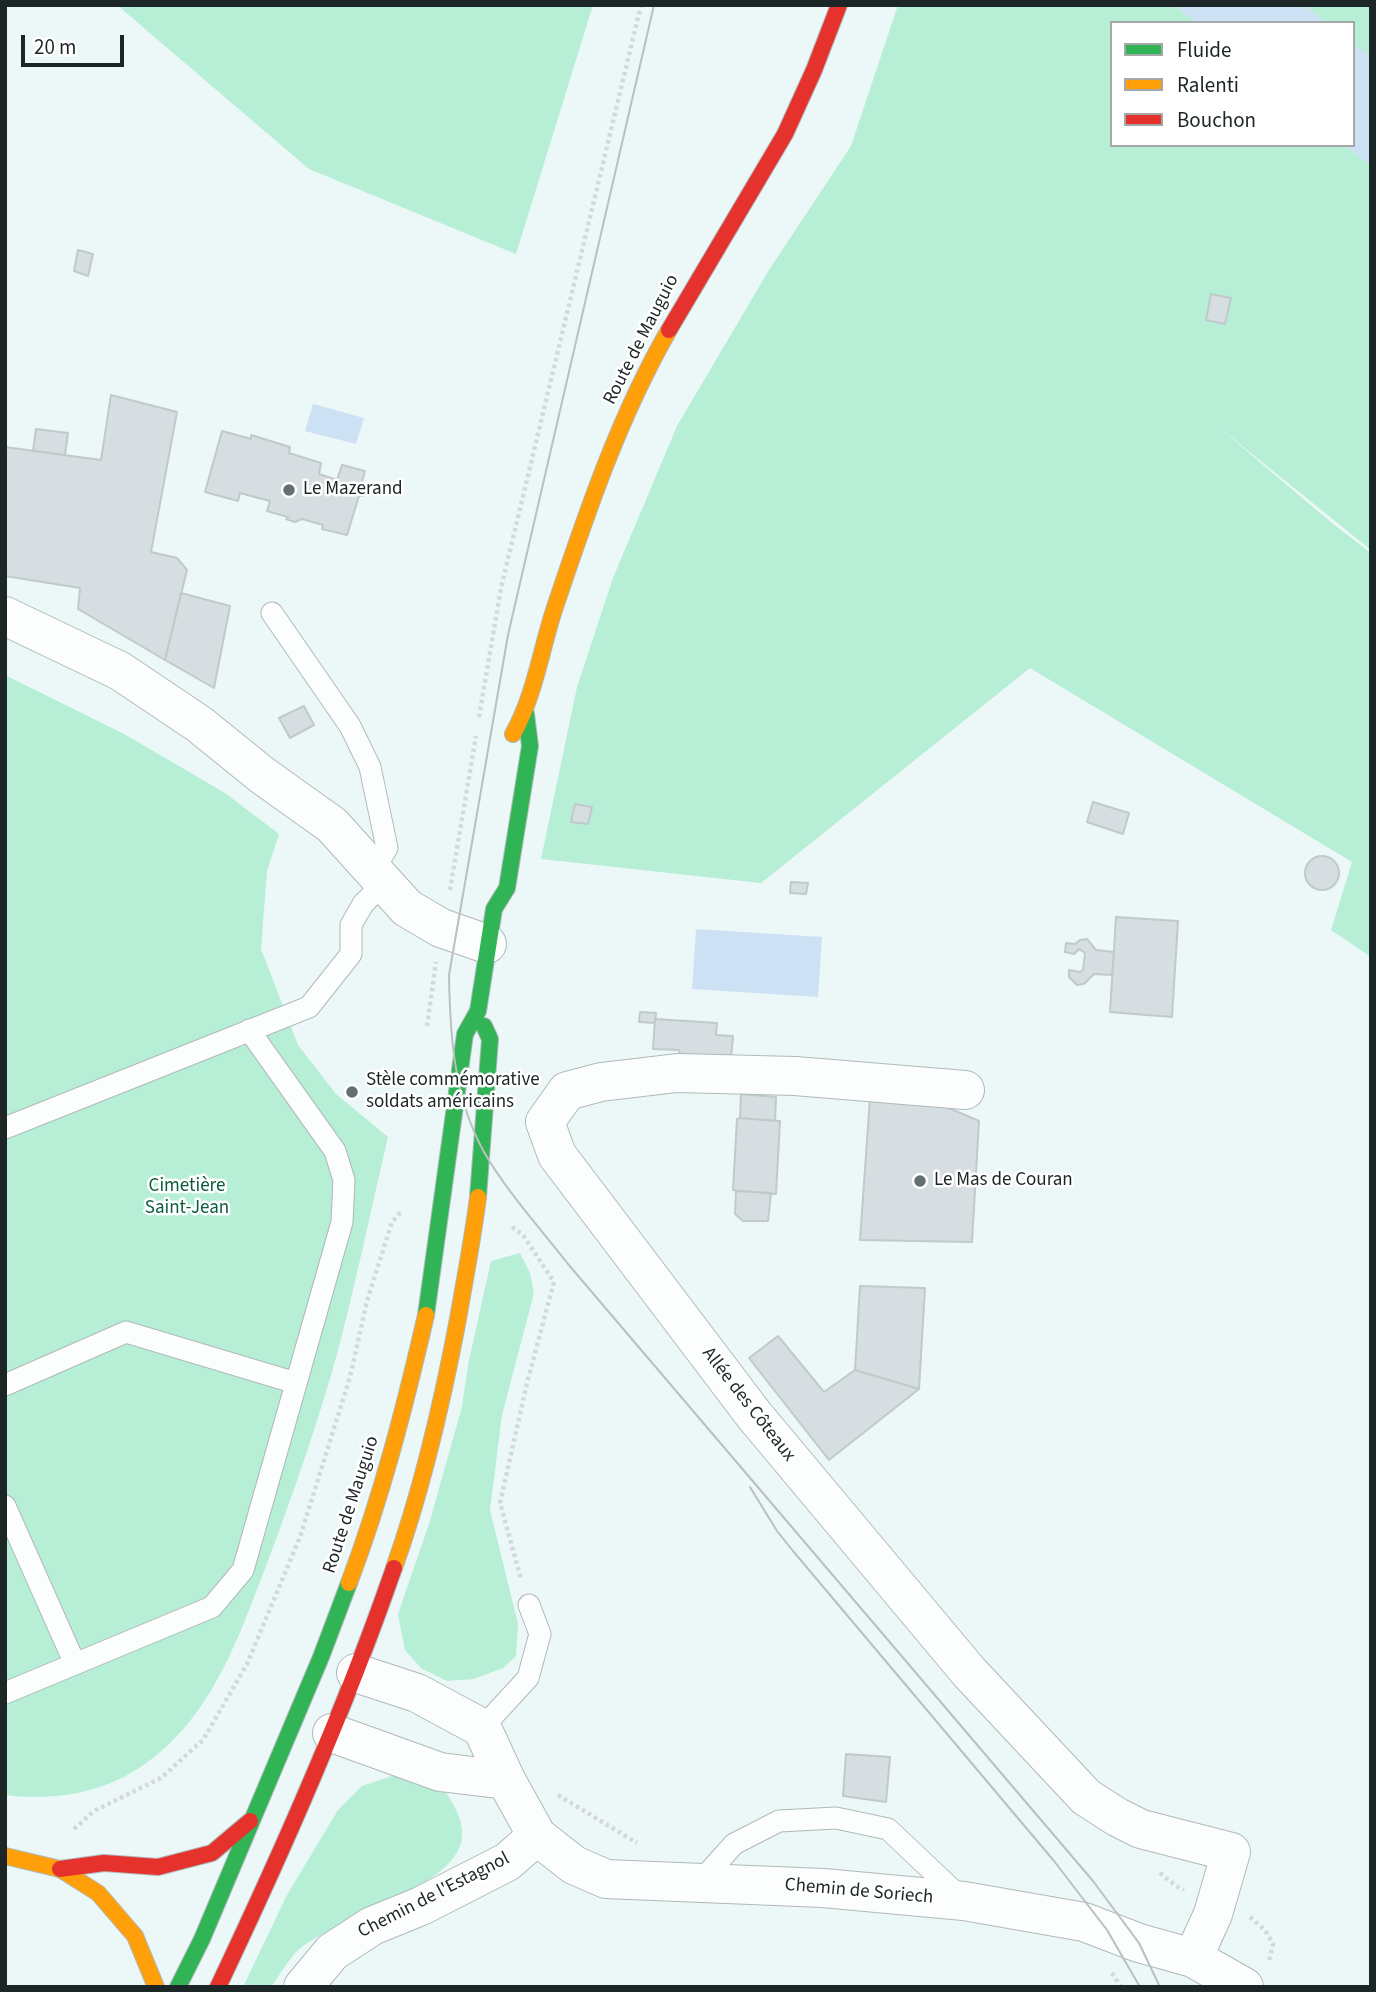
<!DOCTYPE html>
<html>
<head>
<meta charset="utf-8">
<style>
	body { margin:0 }
	#map { position:relative; width:1376px; height:1992px; overflow:hidden; background:#ecf7f8; font-family:"Source Sans 3",sans-serif }
	canvas { display:block }
	.frame { position:absolute; inset:0; border:7px solid #1d2627; pointer-events:none }
	.legend { position:absolute; left:1110px; top:21px; width:245px; height:126px; box-sizing:border-box; background:#fff; border:2px solid #a5a8a9; margin:0; padding:9px 12px; list-style:none; font-size:21px; color:#1d2627 }
	.legend li { display:flex; align-items:center; gap:14px; height:35px }
	.legend b { width:35px; border:2px solid #a5a8a9 }
	.scale { position:absolute; left:21px; top:35px; width:103px; height:32px; box-sizing:border-box; border:4px solid #1d2627; border-top:0; padding-left:9px; font-size:21px; line-height:24px; white-space:nowrap; color:#1d2627; -webkit-text-stroke:5px #fff; paint-order:stroke }
</style>
</head>
<body>
<div id="map">
<canvas width="1376" height="1992"></canvas>
<div class="frame"></div>
<ul class="legend">
<li><b style="height:9px;background:#30b455"></b>Fluide</li>
<li><b style="height:9px;background:#ff9f0a"></b>Ralenti</li>
<li><b style="height:9px;background:#e5322d"></b>Bouchon</li>
</ul>
<div class="scale">20 m</div>
</div>
<script>
const ctx = document.querySelector('canvas').getContext('2d');
ctx.lineJoin = 'round';
function fillPath(path, color) { ctx.fillStyle = color; ctx.fill(path, 'evenodd'); }
function trace(path, color, width, dash) { ctx.strokeStyle = color; ctx.lineWidth = width; ctx.lineCap = dash ? 'butt' : 'round'; ctx.setLineDash(dash || []); ctx.stroke(path); }
function label(font, color, halo, rows, align = 'center') {
  ctx.font = font + ' "Source Sans 3",sans-serif'; ctx.lineWidth = 5; ctx.setLineDash([]); ctx.textBaseline = 'middle'; ctx.strokeStyle = halo; ctx.fillStyle = color; for (const [text, x, y, turn = 0] of rows) {
    ctx.save(); ctx.translate(x, y); ctx.rotate((+turn || 0) * Math.PI / 180); ctx.textAlign = isNaN(turn) ? turn : align; if (halo) ctx.strokeText(text, 0, 0); ctx.fillText(text, 0, 0); ctx.restore();
  }
}
const green = new Path2D(`
	M117 5H593L516 254 309 169Z
	M898 5H1175L1196 23H1112V145H1345L1371 166V550L1216 425 1333 524 1371 553V957L1331 930 1352 862 1030 668 761 883 541 859 577 687 613 578 677 426 769 270 851 146Z
	M1304 5H1371V57L1353 44V23H1326Z
	M5 675 124 734 225 793 279 834 267 871 261 949 298 1045 336 1094 388 1137C371 1209 356 1283 337 1354 317 1426 292 1497 266 1566 240 1633 216 1705 159 1753 115 1791 61 1802 5 1795Z
	M520 1253 530 1273 534 1293 502 1415 490 1510 518 1624 516 1656 503 1668 474 1679 447 1681 421 1668 405 1650 398 1614 429 1524 462 1407 468 1365 491 1261Z
	M395 1775 446 1792C454 1806 463 1819 462 1836 460 1888 331 1918 296 1952 287 1962 279 1976 271 1987H243L287 1895 338 1810 362 1786Z`);
const water = new Path2D(`
	M1175 5H1304L1326 23H1196Z
	M1353 44 1371 57V166L1345 145H1353Z
	M313 404 364 418 356 444 305 431Z
	M696 929 822 937 818 997 692 989Z`);
const building = new Path2D(`
	M78 250 93 254 88 276 74 271Z
	M1211 294 1231 298 1225 324 1206 320Z
	M111 395 177 412 151 552 177 558 187 570 165 660 78 609 80 588 5 576V447L101 460Z
	M36 429 68 433 65 455 33 451Z
	M222 431 251 439V435L290 447 289 453 321 463 319 474 337 480 342 465 365 471 360 489 364 490 363 496H359L347 535 322 529 323 525 302 519 295 522 286 519 288 517 267 511 270 501 240 493 238 501 205 492Z
	M181 593 230 606 214 688 165 660Z
	M304 706 314 725 290 738 279 718Z
	M1093 802 1129 813 1123 834 1087 822Z
	M575 804 592 807 588 824 571 822Z
	M1305 873a17 17 0 1 1 34 0a17 17 0 1 1-34 0Z
	M791 882 808 883 806 894 790 893Z
	M1116 917 1178 921 1172 1017 1110 1012Z
	M1087 939 1096 950 1114 952 1112 975 1094 974 1084 984 1077 985 1069 977V970L1080 972 1083 970 1085 953 1079 949 1074 954 1065 952 1066 943 1075 944 1080 940Z
	M640 1012 656 1013 655 1023 639 1022Z
	M655 1019 717 1023 716 1035 733 1036 731 1058 680 1055 679 1050 653 1049Z
	M741 1094 776 1097 775 1121 740 1118Z
	M870 1098 935 1102 979 1121 972 1242 860 1240Z
	M740 1118 780 1121 776 1194 733 1190 737 1119Z
	M736 1191 771 1193 768 1221H743L735 1214Z
	M860 1286 925 1288 919 1389 855 1370Z
	M778 1336 824 1392 855 1370 919 1389 829 1460 749 1358Z
	M846 1754 890 1757 886 1802 843 1796Z`);
const path = new Path2D(`
	M479 717 501 588 641 5
	M450 890 476 736
	M427 1026 436 962
	M512 1227 523 1235 554 1282 527 1383 500 1503 521 1579
	M558 1795 637 1843
	M74 1829 94 1811 161 1778 203 1740 247 1664 300 1537 350 1377 367 1301 392 1222 401 1212
	M1160 1873 1176 1886 1184 1890
	M1250 1917 1265 1930 1273 1944 1269 1962
	M1112 1973 1121 1987`);
const lane = new Path2D(`
	M272 613 350 726 370 767 387 848 374 869
	M5 1128 309 1007 351 954V925L363 904 385 882
	M5 1385 126 1332 296 1383
	M5 1506 75 1664
	M5 1693 212 1607 243 1570 342 1222 344 1180 335 1151 249 1030
	M482 1728 528 1678 540 1634 529 1605
	M700 1882 734 1844 779 1821 836 1818 888 1829 962 1899`);
const street = new Path2D(`
	M5 616 120 671 199 724 262 775 332 825 407 908 441 928 487 944
	M965 1090 795 1076 677 1073 601 1082 567 1091 545 1122 557 1155 754 1415 969 1672 1086 1797 1117 1817 1141 1829 1231 1852 1213 1914 1193 1958
	M356 1673 417 1693 482 1728 506 1780 537 1836 574 1865 606 1879 823 1888 964 1901 1084 1922 1139 1943 1193 1958 1244 1987
	M332 1733 440 1772 506 1780
	M303 1987 332 1952 372 1926 421 1906 507 1862 537 1836`);
const fast = new Path2D(`
	M478 1197 490 1039 484 1026
	M426 1315 465 1034 478 1011 494 909 507 888 530 746 526 714
	M178 1987 202 1939 321 1657 349 1583`);
const slow = new Path2D(`
	M513 734C535 695 541 649 555 607 587 512 619 417 669 330
	M394 1568C423 1487 442 1404 458 1319 465 1278 473 1238 478 1197
	M349 1583C382 1496 405 1406 426 1315
	M5 1856 60 1869 98 1893 135 1936 156 1987`);
const jam = new Path2D(`
	M669 330 785 134 814 70 839 5
	M60 1869 104 1863 158 1867 212 1853 250 1821
	M218 1987C283 1850 344 1712 394 1568`);
const tram = new Path2D(`
	M654 5 508 635 449 975C450 1036 454 1098 484 1152 507 1192 540 1228 568 1264L1093 1881 1139 1943 1160 1987
	M750 1487 777 1531 793 1551 1054 1861 1107 1930 1140 1987`);
const markers = [
	[289,490,7,"#656f70"],
	[352,1092,7,"#656f70"],
	[920,1181,7,"#656f70"]
];
const streetNames = [
	["Route de Mauguio",642,340,-63],
	["Allée des Côteaux",748,1405,52],
	["Route de Mauguio",352,1505,-72],
	["Chemin de Soriech",859,1892,5],
	["Chemin de l'Estagnol",434,1896,-27]
];
const poiNames = [
	["Le Mazerand",303,490],
	["Stèle commémorative",366,1081],
	["soldats américains",366,1103],
	["Le Mas de Couran",934,1181]
];
const parkNames = [
	["Cimetière",187,1187],
	["Saint-Jean",187,1209]
];
fillPath(green, '#b6eed6');
fillPath(water, '#cde1f5');
fillPath(building, '#d6dee1');
trace(building, '#c0c9cb', 2);
trace(lane, '#b0b9ba', 23);
trace(street, '#b0b9ba', 40);
trace(fast, '#b0b9ba', 18);
trace(slow, '#b0b9ba', 18);
trace(jam, '#b0b9ba', 18);
trace(path, '#d5d8d9', 4.5, [3.5, 3.5]);
trace(lane, '#fcfefe', 21);
trace(street, '#fcfefe', 38);
trace(fast, '#30b455', 16);
trace(slow, '#ff9f0a', 16);
trace(jam, '#e5322d', 16);
trace(tram, '#bcbfbf', 2);
for (const [x, y, r, color] of markers) { const dot = new Path2D(); dot.arc(x, y, r, 0, 2 * Math.PI); ctx.fillStyle = color; ctx.fill(dot); trace(dot, '#fff', 2.5); }
label('19px', '#1d2627', '#fff', streetNames);
label('19px', '#1d2627', '#fff', poiNames, 'left');
label('19px', '#0d5b3d', '#fff', parkNames);
</script>
</body>
</html>
